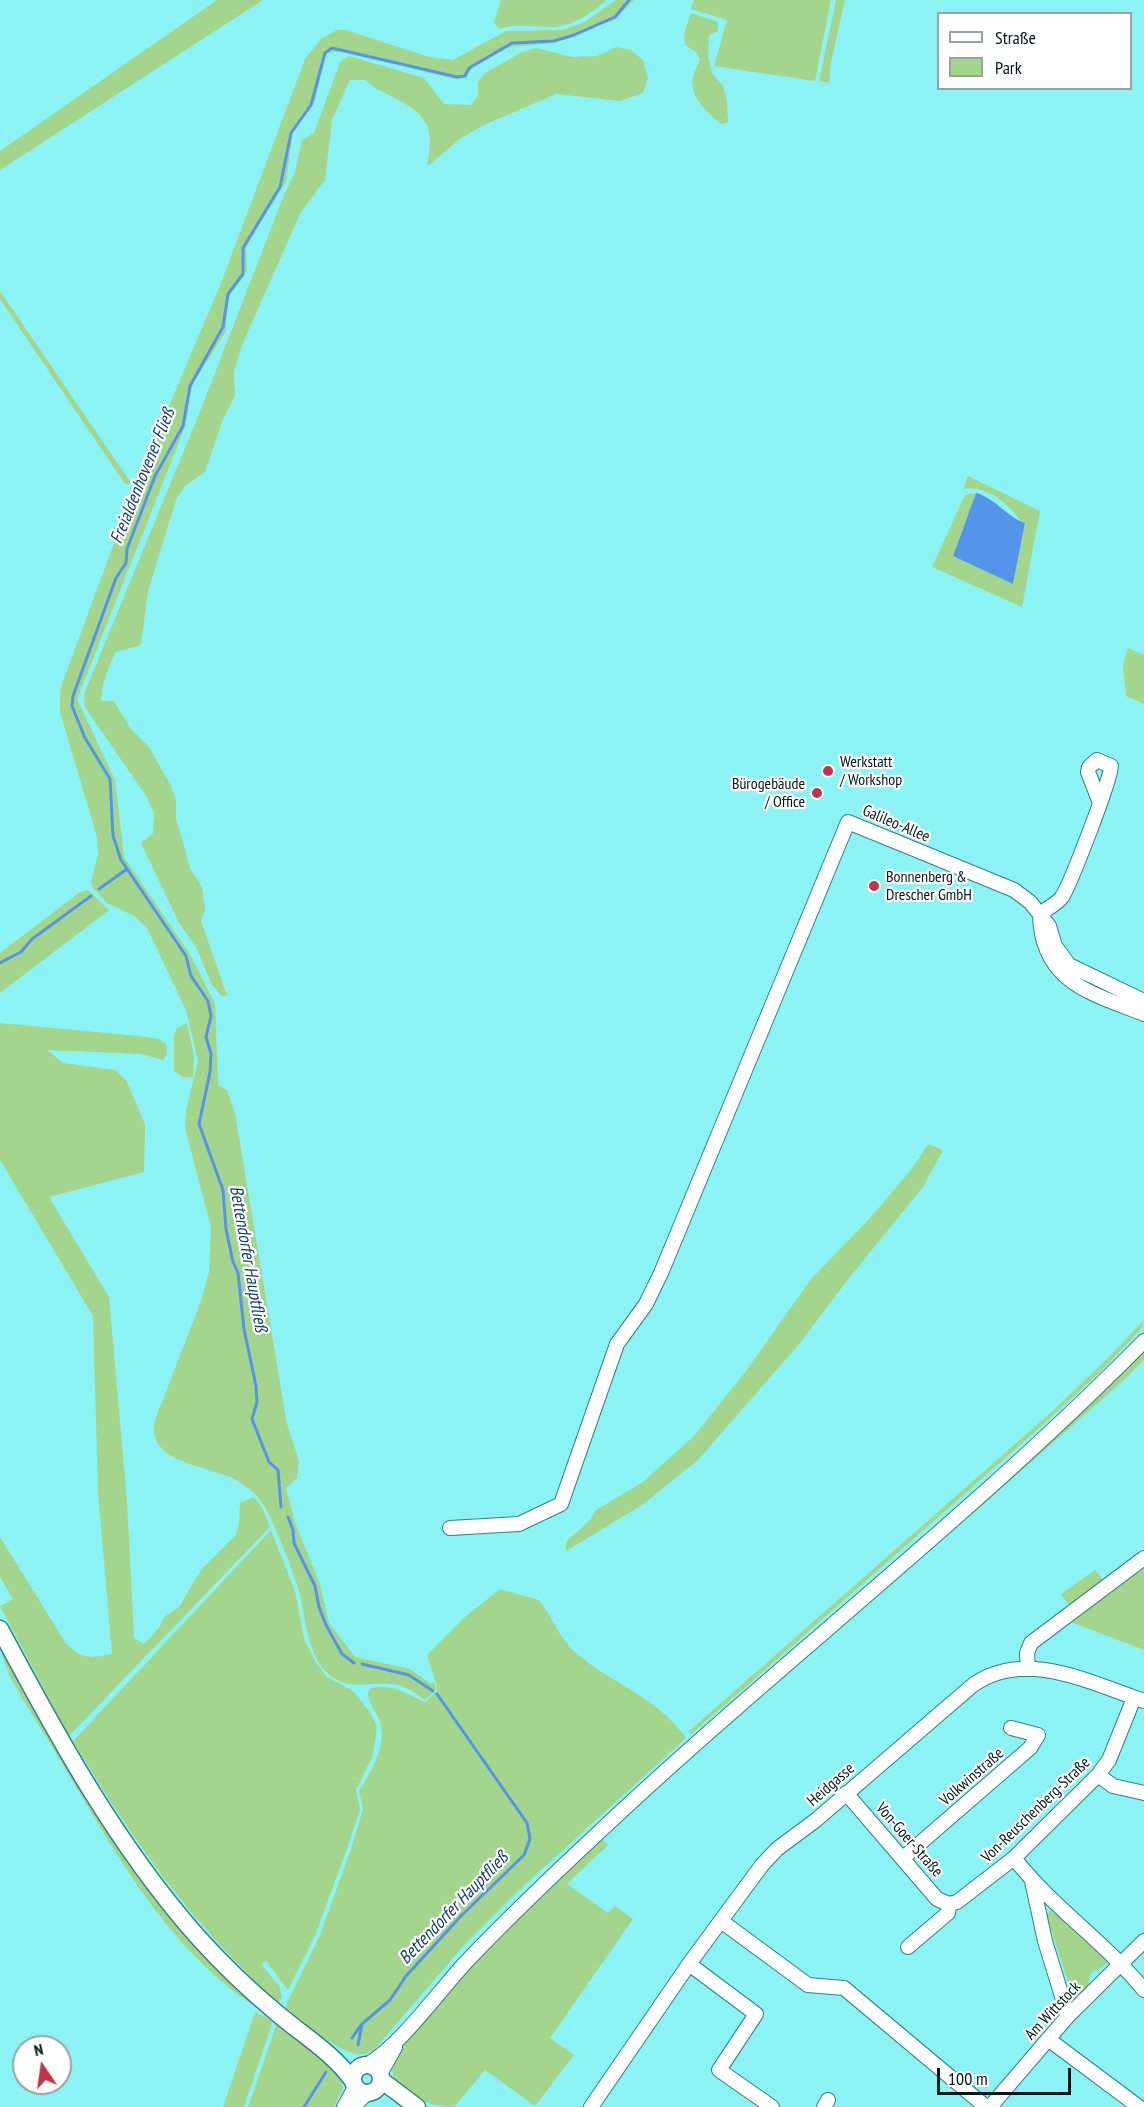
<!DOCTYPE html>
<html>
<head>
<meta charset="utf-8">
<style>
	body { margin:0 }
	#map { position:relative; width:1144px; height:2107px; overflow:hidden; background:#8bf3f4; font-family:"PT Sans Narrow",sans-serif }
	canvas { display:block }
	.legend { position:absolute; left:937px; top:12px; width:195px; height:78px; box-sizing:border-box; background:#fff; border:2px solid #9aa2a2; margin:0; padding:8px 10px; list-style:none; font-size:18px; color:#021717 }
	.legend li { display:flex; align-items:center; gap:12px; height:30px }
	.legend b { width:30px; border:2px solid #9aa2a2 }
	.north { position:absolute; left:12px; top:2035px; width:60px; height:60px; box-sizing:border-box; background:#fff; border:2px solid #9aa2a2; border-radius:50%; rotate:347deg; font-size:16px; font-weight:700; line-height:24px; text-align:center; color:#021717 }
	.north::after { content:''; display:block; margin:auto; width:21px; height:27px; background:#c3324a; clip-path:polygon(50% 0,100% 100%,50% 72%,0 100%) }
	.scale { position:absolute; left:937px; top:2068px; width:134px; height:27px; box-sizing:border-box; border:3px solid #021717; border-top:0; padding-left:8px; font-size:18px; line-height:21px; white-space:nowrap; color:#021717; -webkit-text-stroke:4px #fff; paint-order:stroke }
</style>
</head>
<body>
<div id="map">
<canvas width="1144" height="2107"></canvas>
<ul class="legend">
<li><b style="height:8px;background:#fff"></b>Straße</li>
<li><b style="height:16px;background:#a3d68c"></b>Park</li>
</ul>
<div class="north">N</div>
<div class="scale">100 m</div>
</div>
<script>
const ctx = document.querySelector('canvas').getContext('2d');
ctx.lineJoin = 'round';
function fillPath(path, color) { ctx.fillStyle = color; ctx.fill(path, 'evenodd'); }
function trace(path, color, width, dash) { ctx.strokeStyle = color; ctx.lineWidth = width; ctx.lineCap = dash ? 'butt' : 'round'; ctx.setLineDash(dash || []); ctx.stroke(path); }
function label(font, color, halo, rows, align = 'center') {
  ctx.font = font + ' "PT Sans Narrow",sans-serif'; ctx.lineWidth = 4.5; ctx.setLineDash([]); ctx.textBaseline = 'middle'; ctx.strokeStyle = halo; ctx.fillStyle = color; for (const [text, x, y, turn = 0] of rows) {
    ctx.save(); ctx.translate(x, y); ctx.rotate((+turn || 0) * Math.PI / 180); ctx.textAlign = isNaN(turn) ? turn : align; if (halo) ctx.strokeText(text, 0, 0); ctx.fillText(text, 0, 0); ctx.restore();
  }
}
const green = new Path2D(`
	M217 0H263L0 170V151Z
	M501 0H607C591 13 574 26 552 27 533 27 517 23 499 29L494 22Z
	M616 0H634L616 19 553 43 510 47 472 68 466 77 457 79C430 76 344 44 326 54L315 100 293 133 286 181 246 247 247 271 230 294 227 304 226 331 192 385 185 427 77 699 115 780 124 857 190 954 215 1004 218 1085 227 1090 235 1113 287 1424 299 1461 297 1478 286 1488 295 1523 320 1584 329 1623 355 1657 410 1669 431 1684 434 1682 436 1689 425 1700C415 1693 405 1685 393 1684 371 1681 350 1691 331 1676 305 1656 307 1616 298 1588 292 1568 270 1510 258 1497 250 1489 242 1483 232 1478 204 1465 145 1462 155 1420L201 1301 209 1272 211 1227 185 1128 186 1111 198 1061 186 1010 147 928 134 916 107 903 93 888 91 882 98 855 97 837 60 712V691L66 673 134 489 221 283 305 59 321 39 337 30H346L429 57 453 60 506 31 562 30 583 23Z
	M694 0H831L815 81 714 66 727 20 691 9Z
	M836 0H845L831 62 829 83 819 81Z
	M691 13 718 22V31L709 35 708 56 712 73 723 86 727 101 728 122 722 124C708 114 688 96 693 77 694 71 698 66 700 59L696 52 685 45 684 34Z
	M616 47 631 50 643 60 648 79 643 93 620 101 556 94 484 125 461 138 427 167C434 128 430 116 393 97 382 91 375 90 366 80H350L332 120 325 180 301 212 242 345 234 372 235 396 223 419 205 472 186 485 177 497 148 591 141 645 115 652 103 683 101 701H114L131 729 149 747 171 786 176 800V818L190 868 202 887 205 909 201 921 227 995 221 996 211 983 196 947 179 923 141 843 153 833 154 813 146 796 85 707 84 694 201 409 284 195 295 172 302 140 314 133 340 62 349 56 424 78 444 104 471 105 478 96V82L485 73 522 52 536 48 572 57 597 56Z
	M0 291 129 480 134 479 131 484H125L0 299Z
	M968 476 1040 511 1022 607 932 567 965 495 976 493 953 556 1013 584 1025 523C1017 520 1018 516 1012 510 1000 498 981 485 963 489Z
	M1128 648 1144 655V704L1126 696 1123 665Z
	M88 890 109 910 0 993V953L80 892Z
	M0 1023 139 1036 159 1039 166 1044 167 1054 163 1060 141 1054 47 1050 63 1063 115 1070 126 1080 145 1124 144 1172 49 1197 109 1297 127 1501 134 1638 144 1644 159 1628 164 1617 179 1607 201 1570 235 1536 239 1525 240 1503 254 1497 263 1509 270 1527 69 1736 0 1606 13 1599 0 1577V1537L65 1642C82 1660 89 1658 112 1654L98 1492 93 1316 0 1160Z
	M187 1023 194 1056 193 1078 183 1077 174 1071V1036L177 1028Z
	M928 1144 943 1150 923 1187 849 1278 800 1343 698 1460 642 1505 566 1551V1542L590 1520 596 1510 643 1482 694 1436 746 1371 811 1279 871 1217 914 1166Z
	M1144 1320 1142 1328 1099 1373 1036 1431 732 1699 691 1734 688 1732 1048 1415 1107 1359Z
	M1144 1349V1360L1124 1380 970 1516 967 1513Z
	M271 1530 295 1591 304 1638 315 1661 327 1677 353 1691 370 1712 377 1726 373 1755 356 1790 360 1809 347 1849 316 1933 288 1990 266 1961 261 1964 279 1986 282 1997 279 2003C192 1925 133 1841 73 1741Z
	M1144 1561V1650L1066 1620Z
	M1095 1570 1106 1583 1071 1608 1061 1594Z
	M500 1589 539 1600C554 1618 557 1636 576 1653 612 1684 659 1698 686 1738L516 1893 466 1943 374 2050C369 2053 362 2055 356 2054 339 2051 297 2021 285 2007L320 1935 352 1846 363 1809 359 1791C371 1772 389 1742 379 1719 375 1710 368 1703 368 1693L371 1688C394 1684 405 1693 425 1702L438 1690 427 1655 465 1617Z
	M0 1640 73 1770 269 2015C167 1956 110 1842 51 1745 35 1717 0 1671 0 1640Z
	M600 1837 608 1845 567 1884 608 1913 615 1906 633 1919 550 2038 574 2055 535 2106 485 2070 454 2107C427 2107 414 2097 394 2080L392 2070 395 2062 392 2059C450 1975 528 1908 600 1837Z
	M1053 1909 1095 1950 1106 1953 1110 1962 1091 1973 1087 1990 1077 1998 1072 1994 1046 1914Z
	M255 2012 272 2021V2024L244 2107H223Z
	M277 2023 335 2066 343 2088 334 2107H248Z`);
const water = new Path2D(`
	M976 493C995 498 1007 517 1025 523L1013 584 953 556Z`);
const stream = new Path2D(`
	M99 889 127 869
	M0 963 21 952 32 939 91 896
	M281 1507 278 1470 269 1462 252 1419 257 1402 256 1386 244 1329 238 1273 233 1262 226 1229 223 1190 199 1124 210 1072 211 1054 206 1037 211 1016 208 1001 191 976 186 956 121 860 113 836 110 779 85 738 72 706 73 696 116 578 126 563 127 549 155 476 183 426 190 386 223 327 228 294 243 274V248L280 187 291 133 311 105 325 53 332 48 457 77 465 76 469 68 512 43 554 41 574 35 615 17 629 0
	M288 1517 293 1530 294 1543 315 1586 319 1607 326 1625 342 1654 354 1663
	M362 1664 409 1675 433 1691
	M352 2038 361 2025
	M358 2045 362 2024 390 2000 406 1976 462 1915 524 1855 530 1839 527 1823 437 1694
	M304 2107 326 2072`);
const minor = new Path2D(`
	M1040 914C1046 909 1057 904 1062 897 1070 885 1113 774 1111 766L1097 760 1089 767 1088 772 1100 803
	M1040 914C1041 982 1091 993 1144 1014
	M450 1528 519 1524 561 1504 617 1344 646 1304 661 1273 848 822 1014 890 1030 902 1049 926 1055 946 1069 965 1144 1001
	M1028 1669 1027 1653 1031 1643 1144 1558
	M1098 1775 1113 1786 1144 1793
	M846 1793 937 1899 949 1904
	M903 1858 1030 1748 1038 1735 1011 1728
	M1014 1858C1052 1907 1105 1942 1144 1990
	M1032 1881 1045 1941 1068 2016
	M721 1921 808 1985 844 1988 986 2107
	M908 1947 948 1913 949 1904 957 1902 1014 1858 1098 1775 1109 1760 1134 1698
	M689 1964 756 2014 719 2070 772 2107
	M1048 2039 1139 2107
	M367 2065C402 2044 438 1992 467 1961 509 1917 552 1876 597 1834 775 1666 972 1516 1144 1341
	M380 2074 395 2047
	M344 2107 355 2087
	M353 2107 367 2093
	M591 2107 689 1964 762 1865 777 1849 816 1820 973 1685C1025 1648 1091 1683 1144 1701
	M824 2107 828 2100
	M990 2107 1068 2016 1144 1941`);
const major = new Path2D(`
	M0 1629C57 1736 116 1844 196 1935 221 1963 249 1990 278 2014 304 2036 333 2053 353 2081
	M353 2079a14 14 0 1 1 28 0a14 14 0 1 1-28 0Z
	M381 2080 417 2107`);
const markers = [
	[828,771,6,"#c3324a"],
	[817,793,6,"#c3324a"],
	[874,886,6,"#c3324a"]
];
const poiNames = [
	["Werkstatt",840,762],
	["/ Workshop",840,780],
	["Bürogebäude",805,784,"right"],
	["/ Office",805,802,"right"],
	["Bonnenberg &",886,877],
	["Drescher GmbH",886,895]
];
const streetNames = [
	["Galileo-Allee",896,824,23],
	["Volkwinstraße",972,1777,-41],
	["Heidgasse",831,1785,-41],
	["Von-Reuschenberg-Straße",1036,1810,-44],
	["Von-Goer-Straße",909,1840,49],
	["Am Wittstock",1053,2011,-47]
];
const waterNames = [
	["Freialdenhovener Fließ",143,476,-68],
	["Bettendorfer Hauptfließ",248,1259,80],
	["Bettendorfer Hauptfließ",454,1908,-46]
];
fillPath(green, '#a3d68c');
fillPath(water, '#5495ec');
trace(stream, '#5495ec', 3);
trace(minor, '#308283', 16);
trace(major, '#308283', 19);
trace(minor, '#fff', 14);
trace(major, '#fff', 16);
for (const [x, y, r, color] of markers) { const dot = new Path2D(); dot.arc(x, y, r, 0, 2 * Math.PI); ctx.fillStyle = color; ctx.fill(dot); trace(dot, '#fff', 2); }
label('16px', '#021717', '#fff', poiNames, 'left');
label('16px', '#021717', '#fff', streetNames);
label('italic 18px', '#123d75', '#fff', waterNames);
</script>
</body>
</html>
